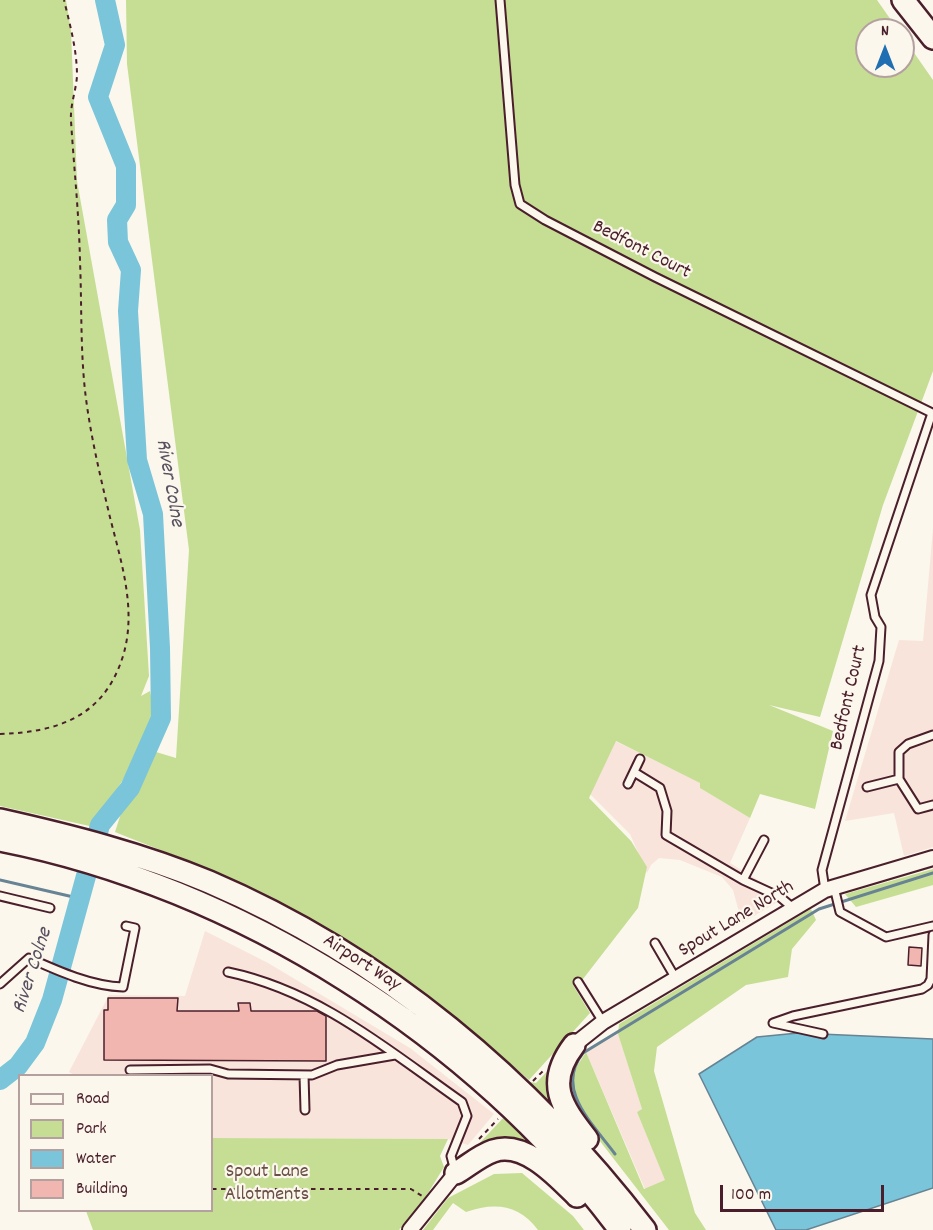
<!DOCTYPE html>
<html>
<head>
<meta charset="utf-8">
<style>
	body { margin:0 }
	#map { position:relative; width:933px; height:1230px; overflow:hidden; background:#fbf7ec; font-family:Dekko,sans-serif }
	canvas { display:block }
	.legend { position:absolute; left:18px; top:1074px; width:195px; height:138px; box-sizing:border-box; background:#fbf7ec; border:2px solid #b4a19f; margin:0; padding:8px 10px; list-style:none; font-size:18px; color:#4a1f2b }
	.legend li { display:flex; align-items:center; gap:12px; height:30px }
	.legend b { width:30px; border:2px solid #b4a19f }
	.north { position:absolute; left:855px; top:18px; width:60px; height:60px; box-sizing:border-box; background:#fbf7ec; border:2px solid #b4a19f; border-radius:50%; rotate:0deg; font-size:16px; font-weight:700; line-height:24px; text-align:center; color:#4a1f2b }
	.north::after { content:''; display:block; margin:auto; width:21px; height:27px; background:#1f6fb2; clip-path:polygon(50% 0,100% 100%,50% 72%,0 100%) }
	.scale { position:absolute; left:720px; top:1185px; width:164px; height:27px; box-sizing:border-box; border:3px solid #4a1f2b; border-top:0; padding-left:8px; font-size:18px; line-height:21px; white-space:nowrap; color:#4a1f2b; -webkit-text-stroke:4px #fbf7ec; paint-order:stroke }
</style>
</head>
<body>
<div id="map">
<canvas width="933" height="1230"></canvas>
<ul class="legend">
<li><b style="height:8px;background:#fbf7ec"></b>Road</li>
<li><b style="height:16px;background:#c5de94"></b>Park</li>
<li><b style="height:16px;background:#7ac5da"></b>Water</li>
<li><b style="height:16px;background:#f1b6af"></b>Building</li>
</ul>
<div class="north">N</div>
<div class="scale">100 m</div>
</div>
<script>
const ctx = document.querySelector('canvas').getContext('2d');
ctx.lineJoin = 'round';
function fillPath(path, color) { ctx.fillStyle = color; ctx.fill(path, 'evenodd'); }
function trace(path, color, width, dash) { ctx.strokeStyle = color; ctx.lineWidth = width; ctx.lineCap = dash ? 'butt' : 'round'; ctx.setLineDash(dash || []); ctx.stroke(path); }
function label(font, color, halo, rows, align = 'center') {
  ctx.font = font + ' Dekko,sans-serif'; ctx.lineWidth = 4.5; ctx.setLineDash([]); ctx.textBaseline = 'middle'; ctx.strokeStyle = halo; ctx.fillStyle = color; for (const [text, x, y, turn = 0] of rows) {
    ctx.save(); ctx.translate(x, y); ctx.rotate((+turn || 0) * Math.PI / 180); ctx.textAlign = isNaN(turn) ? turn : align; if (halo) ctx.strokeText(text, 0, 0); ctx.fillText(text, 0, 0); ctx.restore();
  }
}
const built = new Path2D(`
	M933 529V847L904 856 894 813 845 821 899 640 923 641Z
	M613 740 701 783 700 788 750 818 730 863 786 897 742 923 733 890 722 877 680 860 659 858 651 865 647 873 630 834 589 793Z
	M205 931 268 963 410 1048 494 1114 468 1145 448 1139 212 1138V1076H76L69 1072 109 995 185 996Z
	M618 1034 642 1109 637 1112 666 1180 645 1189 586 1052Z`);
const green = new Path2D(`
	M0 0H66L71 31 77 181 140 530 149 676 141 696 150 691 155 715 127 773 94 827 0 806Z
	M126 0H877L898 30H867V66H903V37L933 80V371L883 505 820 717 769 705 833 731 815 809 760 794 750 818 700 788V783L616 741 589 798 631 841 647 867 638 908 583 979 573 985 590 1013 529 1080C436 999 350 935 238 882 198 863 156 849 115 832L124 804 156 752 176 758 189 550 127 64Z
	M933 869V885L856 907 845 894Z
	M811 909 816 920 792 949 788 977 746 985 657 1047 654 1071 695 1213 706 1230H669L582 1118 565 1085 586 1052 644 1189 665 1180 637 1112 642 1109 618 1034 619 1024Z
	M564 1054 568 1122 530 1082 536 1083Z
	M505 1116 542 1147 458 1159 475 1148Z
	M212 1138 448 1139 440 1156 444 1167 425 1198 399 1230H93L86 1211 212 1210Z
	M522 1173 573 1216 584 1230H538C519 1204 494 1202 466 1212L453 1203 433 1230H423L448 1198 494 1174Z`);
const water = new Path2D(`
	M798 1033 933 1039V1188L806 1230H776L699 1074 757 1037Z`);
const stream = new Path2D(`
	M0 880 82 899
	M615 1154C593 1124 554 1089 583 1053L819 909 933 873`);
const river = new Path2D(`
	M0 1080 18 1066 35 1043 52 1000 100 825 130 788 161 718 160 648 153 514 137 460 128 311 131 270 118 242 117 220 126 205V166L98 97 115 45 105 0`);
const building = new Path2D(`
	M909 947 922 948 921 966 908 965Z
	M108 998H178L177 1011H239L238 1003H250L251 1011H317L326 1016V1061L104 1060V1010H108Z`);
const path = new Path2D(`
	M0 734C58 732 104 717 123 656 138 607 119 556 108 509 100 475 92 441 87 406 80 359 82 309 80 261 79 214 74 168 71 121 70 105 76 91 77 76 77 50 70 25 64 0
	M533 1081 544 1070
	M479 1139 498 1119
	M212 1189H411L422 1196`);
const service = new Path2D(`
	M500 0 515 185 520 204 545 220 655 277 932 413 871 595 875 617 881 627 879 661 822 870 825 890
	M634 772 660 788 667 811 666 835 743 880
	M899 779V752L908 744 933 735
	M628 784 640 759
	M867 787 899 779 918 809 933 805
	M764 840 743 880 780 897 793 908
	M834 887 840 912 886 937 933 926
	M0 896 50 908
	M655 943 676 979
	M228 972C319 991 388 1050 462 1102L467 1116 451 1156 455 1171
	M578 982 603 1022
	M0 984 29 958C58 971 91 986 123 987L135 928 126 926
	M823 1034 773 1023 793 1016 922 989 928 985 931 979 933 935
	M130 1070 210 1069 228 1074 312 1075 337 1065 395 1055
	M304 1075 305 1110`);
const minor = new Path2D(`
	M574 1045 603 1022 825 890 933 858
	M410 1230 456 1173`);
const primary = new Path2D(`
	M903 0 933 38`);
const trunk = new Path2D(`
	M0 820C71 836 142 854 209 882 384 957 530 1080 645 1230
	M0 840C237 886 476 1036 620 1230
	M574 1045C545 1083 561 1106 587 1139
	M456 1173C468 1166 479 1156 493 1151 524 1140 557 1176 577 1196`);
const streetNames = [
	["Bedfont Court",641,251,27],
	["Bedfont Court",850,698,-77],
	["Spout Lane North",737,920,-31],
	["Airport Way",361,964,33]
];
const parkNames = [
	["Spout Lane",267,1173],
	["Allotments",267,1196]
];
const waterNames = [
	["River Colne",168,483,80],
	["River Colne",34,971,-72]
];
fillPath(built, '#f8e4da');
fillPath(green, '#c5de94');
fillPath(water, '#7ac5da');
trace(water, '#678394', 1.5);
trace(stream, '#678394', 3);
trace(river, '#7ac5da', 20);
fillPath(building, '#f1b6af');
trace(building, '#4a1f2b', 1.5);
trace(service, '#4a1f2b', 11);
trace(minor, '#4a1f2b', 18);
trace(primary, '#4a1f2b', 26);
trace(trunk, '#4a1f2b', 26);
trace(path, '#4a1f2b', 2, [4.5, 4.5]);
trace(service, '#fbf7ec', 7);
trace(minor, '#fbf7ec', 14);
trace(primary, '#fbf7ec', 21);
trace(trunk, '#fbf7ec', 21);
label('20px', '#4a1f2b', '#fbf7ec', streetNames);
label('20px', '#694f45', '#fbf7ec', parkNames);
label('italic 21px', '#585160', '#fbf7ec', waterNames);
</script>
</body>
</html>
